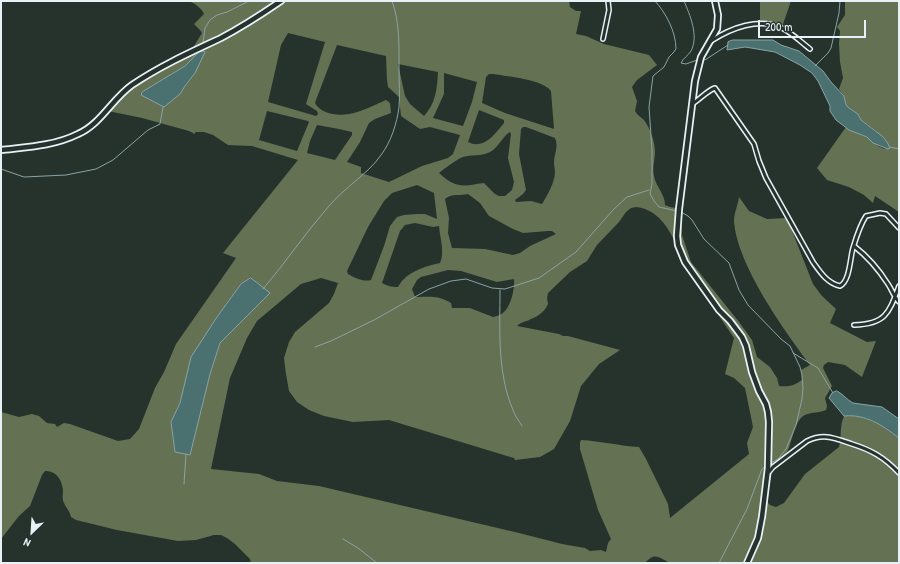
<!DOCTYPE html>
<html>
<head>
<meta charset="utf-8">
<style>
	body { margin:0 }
	#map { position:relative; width:900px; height:564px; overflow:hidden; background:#26332d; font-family:"Patrick Hand",sans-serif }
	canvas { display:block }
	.frame { position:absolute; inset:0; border:2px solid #e8f1f8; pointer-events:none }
	.north { position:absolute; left:12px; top:512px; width:40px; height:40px; -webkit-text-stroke:3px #26332d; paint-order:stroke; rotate:205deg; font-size:11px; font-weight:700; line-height:16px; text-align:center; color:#e8f1f8 }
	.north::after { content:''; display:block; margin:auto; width:14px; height:18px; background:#e8f1f8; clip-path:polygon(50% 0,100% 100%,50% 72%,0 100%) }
	.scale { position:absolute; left:758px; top:20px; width:108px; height:18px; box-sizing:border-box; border:2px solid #e8f1f8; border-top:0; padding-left:5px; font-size:12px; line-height:14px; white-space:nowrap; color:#e8f1f8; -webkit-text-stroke:3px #26332d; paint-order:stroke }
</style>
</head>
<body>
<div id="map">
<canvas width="900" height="564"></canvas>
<div class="frame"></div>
<div class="north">N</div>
<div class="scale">200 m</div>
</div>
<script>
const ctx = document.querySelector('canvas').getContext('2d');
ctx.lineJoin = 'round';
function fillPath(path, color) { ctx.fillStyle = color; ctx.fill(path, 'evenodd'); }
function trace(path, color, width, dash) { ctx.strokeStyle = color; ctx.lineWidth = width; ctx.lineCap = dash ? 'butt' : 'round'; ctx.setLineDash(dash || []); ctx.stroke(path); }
const green = new Path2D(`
	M189 1H569L570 7 576 11H581L576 34 586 36 604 44 649 55 657 65 637 80 632 87 637 101 635 111C637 115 641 117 644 120 650 128 655 141 655 152 655 160 652 168 654 176 656 187 665 194 665 205L670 207 681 209 682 235 691 262 739 322 752 340 757 357 770 367 777 378 779 386C788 387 794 386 802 380L801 370 810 365C784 330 737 265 734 221 734 213 738 205 739 197L749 211 767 219 787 218 813 284 822 296 836 309 830 323 867 342 876 341 862 377 845 365 828 362 824 365 823 368 832 386 825 398 827 406 826 410C817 414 806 411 800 419 794 427 792 441 788 450 786 455 780 457 777 461 766 471 767 488 767 502L770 505 776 507 784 503 805 474 839 447C842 436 839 428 844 416 866 414 882 425 899 438V563H670C658 557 655 552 645 563H251L250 559 235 544 227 538 221 535H214L196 540 178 541 117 530 76 520 71 517C70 511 66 508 64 503 62 499 63 494 63 490 62 480 56 470 45 471L42 475 30 506 19 516 1 539V412L19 417 32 414 39 416 47 423 55 424 57 427 64 423 70 424 118 441 130 439 139 429 155 388 164 372 176 344 236 258 223 253 298 160 252 146 228 145 213 135 204 132H196L194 134 193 133 189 131 142 118 108 111 119 94 191 51 202 33 200 30 194 24 204 14C201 8 196 4 189 1ZM288 33 325 42 306 104 317 111 318 114 316 116 268 102 281 45ZM337 45 386 56 387 80 388 87 399 97 401 116 420 129 430 127 460 135 453 154 448 158 422 166 389 182 361 173V167L347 162 360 142 369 123 375 119 391 113 390 103 386 100C377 104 358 113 349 114 337 116 321 114 315 103L316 100ZM398 64 438 72C437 89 436 103 424 116L410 104 405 96ZM185 66 195 73C188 82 182 92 173 99L140 94ZM444 73 477 82 472 102 463 126 433 118 444 94ZM489 74H494C509 77 542 79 551 91L554 129 505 113 482 103 486 77ZM479 110 504 120V123C495 134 484 150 468 142ZM267 111 308 121 309 122 297 151 259 140ZM317 125 339 129 352 132V135L335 160 307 153 310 141ZM523 127H526L555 138C559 147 554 154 554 163 554 166 555 169 555 172 555 182 547 196 542 204L531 201 516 202 515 200 523 194 526 190 519 154 521 129ZM510 132 511 134 508 158 514 182 512 190 505 196H499L495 194 484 183C463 186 456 189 439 173 444 169 457 159 463 157 472 154 480 157 490 152 499 147 502 137 510 132ZM417 185 434 193 437 219 425 214H417L404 215 397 217 390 226 384 246 371 280C363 282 355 278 348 274L347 271 368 227 384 201 392 193ZM468 194 480 203 489 216 513 229 523 233 548 231H552L556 234 530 246 520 253 513 255 485 249 452 248 448 233 449 218 445 199C451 193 461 196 468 194ZM636 207C662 210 671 234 682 255L683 258 682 261 734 338 725 374 734 378 745 388 753 427 747 443 749 454 670 518 668 504 646 459 639 447C620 446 601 441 581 440L580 443V449L598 510 611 539 608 543 606 552 601 550 590 551 585 548 562 544 519 533 319 486 277 481 259 474 211 469 230 378 247 338 257 321 301 284 321 278 338 283 334 294 329 303 295 332 289 342 284 358 286 374 289 391 297 402 309 410 324 416 353 422 389 420 507 456 514 458 515 460 540 457 554 449 570 421 581 386 599 364 620 350 568 336H563L559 334 517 326C522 321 526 322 531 319 539 316 545 311 548 304L547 298 548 293 570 272 587 261 597 245 619 222 626 212 631 208ZM415 223 433 227 439 226C440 238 445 253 440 263 429 265 411 271 404 279 401 281 400 284 398 287 391 287 388 286 382 283L400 231 405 225ZM448 270 461 271 497 282 514 279C515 288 511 306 504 312 501 315 497 316 493 317L470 308H452L451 303C438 295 429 297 415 297L412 289 417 280 421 277ZM251 278 242 321 220 343 210 374 189 455 175 451 171 422 180 403 205 336 217 317 241 284Z
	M760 1H791L782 27 774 23 760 24Z
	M845 1H899V212L875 196 873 203 864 195 849 187 827 180 817 168 846 127C852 132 860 133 866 137 873 141 876 146 885 149L887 142 876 131 861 120 858 114 849 108 846 105 844 96 839 89 843 78 840 62 839 43 840 31 837 27 845 15Z`);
const water = new Path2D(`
	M733 40H773L781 45 799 51 823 71 831 82 844 96 846 105 849 108 858 114 861 120 882 136 887 142 890 148 888 149 873 143 867 137 849 130 836 120 830 111V106L818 81 812 73 800 65 775 52 745 47 727 50 728 42Z
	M200 51H203L205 52 195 73 185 86 180 94 164 107 141 95 142 92 185 66Z
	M251 278 270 293 220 343 210 374 190 455 175 452 171 422 180 403 191 357 217 317 241 284Z
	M837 391C843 394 847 400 853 403L882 407 899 419V438C882 425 866 414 844 416L829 398 832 393Z`);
const stream = new Path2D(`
	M655 1C666 13 676 32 676 49L673 53 669 57 664 67 653 76 649 107 652 150V184L650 194 654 201 659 207 677 211
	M684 1C690 15 699 36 691 51 688 56 683 58 681 63L686 64 697 60
	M203 43 205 28 210 20 217 15 227 12 249 1
	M703 59 705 60 728 45
	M815 66 828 53 831 48 839 13 840 1
	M890 147 899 149
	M1 169 24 177 66 175 96 169 113 160 148 130 160 124 163 107
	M681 212 688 216 692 220 704 239 729 263 739 290 748 305 781 339 790 346 800 367 802 375 803 388 802 399 796 425 786 449 778 459 769 464
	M263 289C286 262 306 232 329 206 344 188 369 173 381 155 391 142 397 123 399 107 400 95 399 82 399 70 399 48 400 22 392 1
	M500 290C500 329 497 373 513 410 515 416 519 421 522 426
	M315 347 331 341 374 320 429 289 451 281 466 279 492 288 505 289 539 278 576 252 613 210 627 197 649 190
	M793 353 818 368 833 393
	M184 484 186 454
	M343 539 358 548 377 563
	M719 563 747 509 762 469 767 465`);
const street = new Path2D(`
	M603 39 609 10 608 1
	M711 41C731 28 759 17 782 28 792 33 801 42 810 49
	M692 104C699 100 708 90 715 88L754 144 759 161 766 178 813 262C820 272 827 283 840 286 850 281 850 258 853 248 856 238 860 225 866 216L880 213 886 214 899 228
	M854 246C867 256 879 270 888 284 892 290 894 297 899 302
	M854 325C886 324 889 313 899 286
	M769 472 773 467 807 441C824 433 834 438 852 444 871 450 884 457 899 473`);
const secondary = new Path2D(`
	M715 1 718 15 717 29 701 57 695 81 679 209 677 236 678 245 685 262 719 310 730 321 742 337 746 346 752 372 759 391 766 404 768 412 769 422 768 468 762 517 758 538 747 563
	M1 150C27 147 54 146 78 134 101 124 112 99 132 85 160 66 191 52 221 38 242 27 262 14 281 1`);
fillPath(green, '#647152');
fillPath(water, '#4b7070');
trace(water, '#8aa4a6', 1);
trace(stream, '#8aa4a6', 1);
trace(street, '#e8f1f8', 6);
trace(secondary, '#e8f1f8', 8);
trace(street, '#26332d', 3);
trace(secondary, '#26332d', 4.5);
</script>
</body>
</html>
